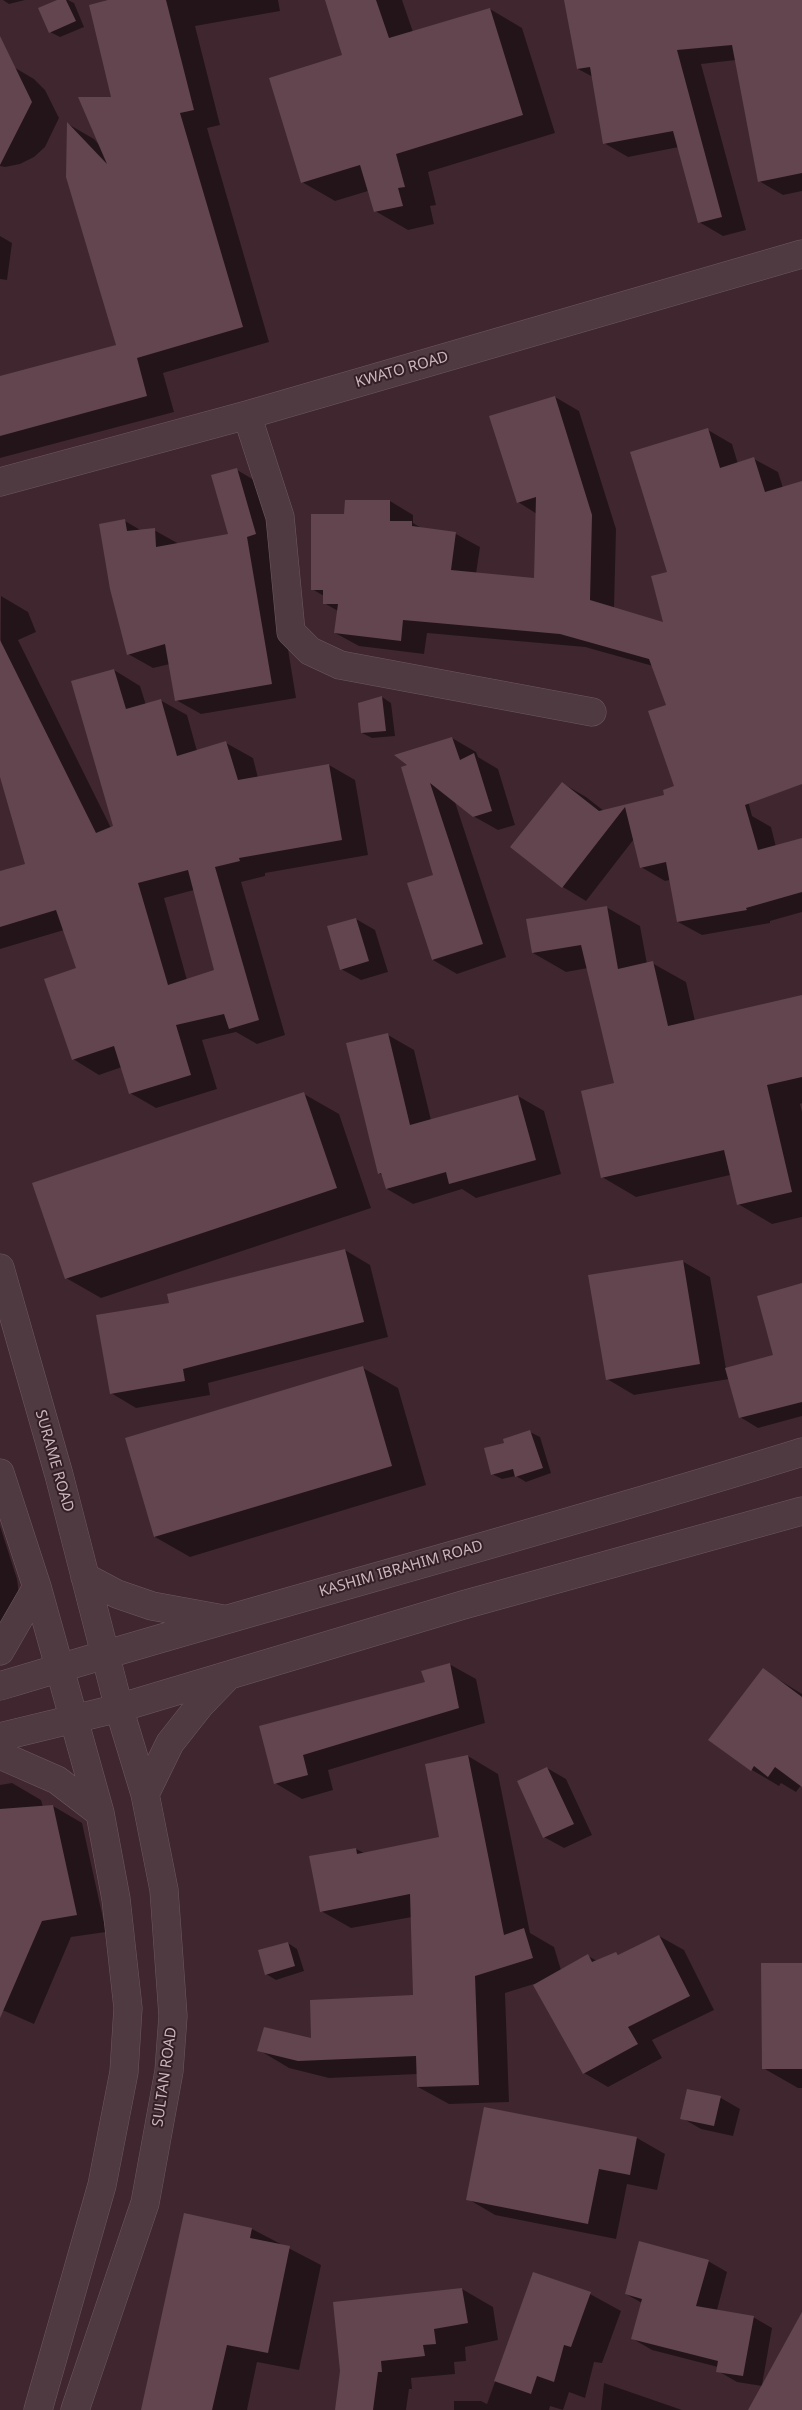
<!DOCTYPE html>
<html>
<head>
<meta charset="utf-8">
<style>
	body { margin:0 }
	canvas { display:block; background:#40262f }
</style>
</head>
<body>
<canvas width="802" height="2410"></canvas>
<script>
const ctx = document.querySelector('canvas').getContext('2d');
ctx.lineJoin = 'round';
function fillPath(path, color) { ctx.fillStyle = color; ctx.fill(path, 'evenodd'); }
function trace(path, color, width, dash) { ctx.strokeStyle = color; ctx.lineWidth = width; ctx.lineCap = dash ? 'butt' : 'round'; ctx.setLineDash(dash || []); ctx.stroke(path); }
function label(font, color, halo, rows, align = 'center') {
  ctx.font = font + ' "Noto Sans",sans-serif'; ctx.lineWidth = 4; ctx.setLineDash([]); ctx.textBaseline = 'middle'; ctx.strokeStyle = halo; ctx.fillStyle = color; for (const [text, x, y, turn = 0] of rows) {
    ctx.save(); ctx.translate(x, y); ctx.rotate((+turn || 0) * Math.PI / 180); ctx.textAlign = isNaN(turn) ? turn : align; if (halo) ctx.strokeText(text, 0, 0); ctx.fillText(text, 0, 0); ctx.restore();
  }
}
const shadow = new Path2D(`
	M3 0H25L9 4Z
	M60 0H68L74 3 84 27 60 37 50 32Z
	M113 0H278L280 11 195 26 220 125 207 128 269 342 163 373 174 412 0 458V377L118 345 68 124 94 139 101 147 113 98Z
	M344 0H402L413 32 490 9 522 28 555 133 428 172 436 205 430 206 434 224 408 230 375 211 372 197 369 195 368 191 335 201 302 182 343 55Z
	M565 0H802V191L783 195 759 181 736 60 701 64 746 230 723 236 699 222 679 147 628 157 604 143 593 77 578 69Z
	M0 59 34 79 45 90 59 118 45 147 34 157 20 164 5 167 0 166Z
	M0 236 12 243 7 280 0 279Z
	M555 397 579 411 616 529 614 609 665 624 669 572 708 430 732 444 738 464 754 459 778 472 783 488 802 484V780L747 797 752 816 771 827 776 847 802 840V912L770 921V923L702 935 678 922 670 880 665 881 641 867 634 839 586 901 563 887 562 783 586 797 604 811 666 796 676 787 667 706 653 666 585 647 427 633 424 654 359 646 335 633 338 611 324 603V596L312 589 346 515 390 501 413 515V523L423 529 456 534 480 547 476 574 535 579 537 514 518 502Z
	M237 470 261 484 296 698 201 714 176 700 170 664 153 668 128 654 125 521 142 531 154 530 179 544 229 535Z
	M1 596 28 612 36 632 18 640 111 828 114 827V670L140 686 146 705 160 700 187 715 197 751 226 743 253 758 258 778 329 765 355 780 368 855 265 873V876L241 882 285 1035 257 1044 236 1032 202 1040 217 1089 156 1108 130 1093 122 1067 99 1075 73 1059 77 969 64 930 0 949V872L27 864 0 773ZM194 890 216 970 187 980 164 898Z
	M382 697 391 703 395 736 372 738 362 733Z
	M452 738 476 752 478 757 498 769 515 825 498 830 473 816 455 802 506 957 457 974 433 960 435 876 409 765Z
	M606 907 640 926 647 964 652 963 686 982 695 1021 802 997V1103L800 1104 802 1112V1217L772 1224 738 1204 730 1175 636 1197 602 1177 615 1084 588 968 566 972 533 953Z
	M356 919 375 930 388 972 361 980 341 969Z
	M388 1035 414 1050 431 1120 518 1096 544 1111 561 1174 476 1198 462 1189 413 1204 387 1189 383 1176 379 1173Z
	M304 1094 339 1114 371 1208 101 1298 66 1278Z
	M345 1250 370 1265 388 1337 208 1383 210 1395 136 1408 111 1393 171 1304Z
	M682 1261 710 1277 726 1369 775 1356 802 1285V1416L758 1428 740 1417 729 1379 634 1395 607 1379Z
	M363 1368 398 1388 426 1485 190 1557 155 1537 127 1439Z
	M530 1432 540 1437 551 1473 526 1482 516 1476 502 1479 492 1474 506 1443Z
	M0 1526 17 1579 24 1632 0 1656Z
	M449 1664 476 1679 485 1723 328 1770 333 1790 302 1799 275 1783 260 1727 426 1683Z
	M763 1670 802 1694V1784L796 1792 781 1783 779 1786 752 1770Z
	M468 1756 498 1774 530 1933 554 1947 561 1970 588 1956 597 1961 616 1953 620 1956 659 1936 684 1950 714 2010 652 2040 662 2058 608 2087 584 2073 534 1984 505 1993 509 2102 449 2104 418 2087V2074L329 2078 289 2068 259 2050 313 2040 415 1997 412 1917 351 1928 321 1911 356 1849 364 1853 441 1838Z
	M547 1768 566 1779 592 1835 564 1848 544 1837Z
	M12 1783 41 1800 43 1807 53 1806 82 1823 106 1932 71 1937 34 2024 0 2009V1785Z
	M288 1943 297 1949 304 1971 276 1980 266 1974Z
	M802 1964V2088H798L763 2068Z
	M721 2098 740 2109 733 2136 701 2129 682 2118Z
	M485 2108 637 2138 665 2154 657 2190 627 2184 616 2239 495 2215 468 2199Z
	M252 2229 321 2265 299 2370 257 2362 247 2410H142Z
	M708 2261 727 2272 717 2310 753 2317 772 2328 762 2385 802 2314V2410H792L762 2386 737 2382 718 2371V2367L652 2350 633 2339 642 2303 626 2294Z
	M534 2274 590 2294 621 2311 602 2363 594 2362 585 2398 569 2392 563 2410 550 2406 549 2410H454V2401H481L487 2404Z
	M462 2289 493 2307 498 2340 465 2347 466 2361 454 2362 455 2374 411 2378 412 2389H409L406 2410H336L341 2371Z
	M604 2383 682 2410H601Z`);
const building = new Path2D(`
	M57 0H66L76 21 49 33 38 8Z
	M108 0H166L194 110 180 113 243 327 137 358 147 396 0 436V376L116 345 66 177 67 122 107 164 78 97H111L89 5Z
	M325 0H376L389 38 490 8 523 115 396 154 405 187 398 188 403 206 374 212 360 165 301 183 269 78 342 55Z
	M564 0H802V173L758 182 732 45 677 50 722 217 698 223 673 131 603 144 590 67 577 69Z
	M0 36 32 102 0 165Z
	M555 396 592 515 590 600 663 622 651 576 667 572 630 452 708 428 720 468 754 457 765 492 802 481V784L745 805 758 850 802 838V892L746 908 747 910 677 922 666 862 640 868 625 807 562 888 510 847 562 782 599 811 664 795 663 790 674 786 648 711 666 705 649 659 560 634 403 620 401 641 334 633 338 604H323V590H311V514H344L345 500H390V521H412V526L456 532 451 570 534 578 536 497 517 503 489 416Z
	M237 468 256 534 247 537 272 684 175 701 165 644 127 655 110 589 99 524 125 519 127 531 155 528 156 547 228 534 211 475Z
	M0 640 96 833 113 826 71 681 114 669 126 709 161 699 177 756 226 741 238 780 329 764 342 840 239 858 240 861 215 867 259 1020 229 1029 224 1014 176 1025 191 1075 129 1094 114 1046 72 1060 44 979 76 968 56 910 0 927V871L25 864 0 777ZM188 870 214 970 168 985 138 883Z
	M382 696 386 731 361 733 358 703Z
	M452 737 460 760 474 753 492 811 473 817 430 783 483 944 432 960 407 883 433 875 401 767 407 765 394 755Z
	M607 906 618 969 653 961 668 1026 802 995V1077L767 1085 792 1192 737 1205 724 1150 601 1178 581 1091 614 1083 581 945 532 953 526 919Z
	M356 918 369 961 340 970 327 926Z
	M388 1033 410 1125 518 1095 536 1160 449 1184 446 1172 386 1189 381 1173 378 1174 346 1043Z
	M304 1092 337 1188 65 1279 32 1183Z
	M345 1249 364 1322 183 1369 185 1381 110 1394 96 1315 169 1303 167 1294Z
	M683 1260 700 1364 606 1380 588 1275Z
	M802 1283V1402L739 1418 725 1368 773 1355 757 1296Z
	M363 1366 392 1466 154 1537 125 1438Z
	M530 1430 543 1468 515 1477 513 1469 491 1475 484 1448 504 1443 503 1439Z
	M450 1663 459 1708 303 1755 308 1775 274 1784 259 1726 425 1682 421 1671Z
	M763 1668 802 1697V1787L775 1767 768 1777 754 1766 751 1771 708 1740Z
	M468 1755 504 1935 524 1928 533 1958 475 1976 479 2085 417 2087 416 2056 298 2061 257 2051 264 2027 311 2038 310 2000 413 1995 410 1894 320 1912 309 1856 356 1848 357 1854 439 1837 425 1764Z
	M547 1767 574 1824 543 1838 517 1781Z
	M53 1805 77 1915 42 1921 0 2018V1809Z
	M659 1935 690 1996 628 2027 638 2044 583 2074 533 1985 588 1954 592 1962 616 1952 618 1955Z
	M288 1942 295 1966 265 1975 258 1950Z
	M761 1963H802V2069H762Z
	M687 2089 721 2096 714 2126 680 2119Z
	M484 2107 637 2137 630 2175 599 2169 588 2224 466 2200Z
	M184 2213 252 2228 250 2238 290 2246 268 2353 227 2345 212 2410H141Z
	M639 2241 709 2260 696 2306 754 2316 743 2376 716 2372 718 2361 631 2339 642 2299 625 2294Z
	M533 2272 591 2292 571 2347 564 2345 554 2382 537 2376 531 2394 494 2381Z
	M462 2288 468 2323 434 2329 436 2344 423 2345 425 2356 381 2361 382 2372H378L373 2410H335L340 2371 333 2302Z
	M802 2312V2410H748Z`);
const minor = new Path2D(`
	M247 415 280 517 291 632 310 651 340 665 592 712
	M0 482 247 415 802 254
	M0 1268 59 1475 119 1708 145 1794 164 1890 173 2016 169 2071 145 2203 75 2410
	M0 1473 37 1587 100 1813 116 1899 128 2008 124 2072 102 2185 38 2410
	M85 1577 117 1594 152 1606 223 1619
	M0 1651 37 1587
	M0 1686C266 1605 536 1535 802 1452
	M0 1737 119 1708 463 1605 802 1511
	M0 1755 57 1780 100 1813
	M145 1794 170 1743 200 1705 229 1675`);
const streetNames = [
	["KWATO ROAD",402,370,-16],
	["SURAME ROAD",54,1461,74],
	["KASHIM IBRAHIM ROAD",401,1569,-16],
	["SULTAN ROAD",165,2077,-82]
];
fillPath(shadow, '#0007');
fillPath(building, '#62454e');
trace(minor, '#6d585f', 29);
trace(minor, '#503a41', 28);
label('15px', '#cab7bd', '#351f26', streetNames);
</script>
</body>
</html>
